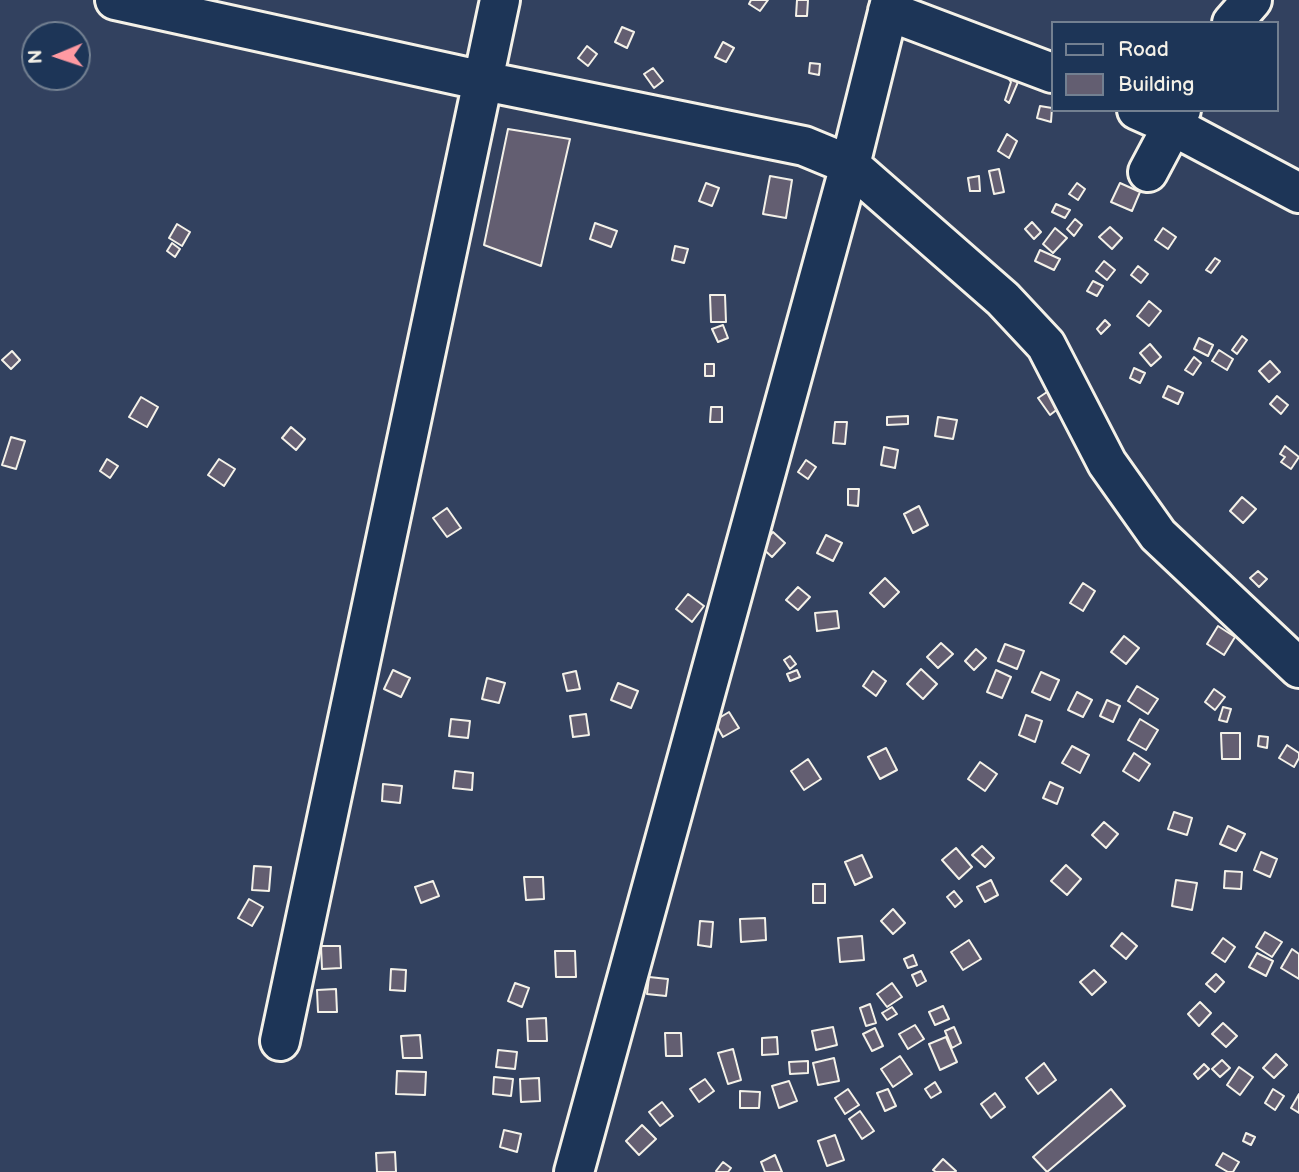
<!DOCTYPE html>
<html>
<head>
<meta charset="utf-8">
<style>
	body { margin:0 }
	#map { position:relative; width:1299px; height:1172px; overflow:hidden; background:#32415f; font-family:"Balsamiq Sans",sans-serif }
	canvas { display:block }
	.legend { position:absolute; left:1051px; top:21px; width:228px; height:91px; box-sizing:border-box; background:#1d3557; border:2px solid #738091; margin:0; padding:9px 12px; list-style:none; font-size:21px; color:#f4f1e8 }
	.legend li { display:flex; align-items:center; gap:14px; height:35px }
	.legend b { width:35px; border:2px solid #738091 }
	.north { position:absolute; left:21px; top:21px; width:70px; height:70px; box-sizing:border-box; background:#1d3557; border:2px solid #738091; border-radius:50%; rotate:268deg; font-size:19px; font-weight:700; line-height:28px; text-align:center; color:#f4f1e8 }
	.north::after { content:''; display:block; margin:auto; width:24px; height:32px; background:#ff9aa2; clip-path:polygon(50% 0,100% 100%,50% 72%,0 100%) }
</style>
</head>
<body>
<div id="map">
<canvas width="1299" height="1172"></canvas>
<ul class="legend">
<li><b style="height:9px;background:#1d3557"></b>Road</li>
<li><b style="height:19px;background:#635e71"></b>Building</li>
</ul>
<div class="north">N</div>
</div>
<script>
const ctx = document.querySelector('canvas').getContext('2d');
ctx.lineJoin = 'round';
function fillPath(path, color) { ctx.fillStyle = color; ctx.fill(path, 'evenodd'); }
function trace(path, color, width, dash) { ctx.strokeStyle = color; ctx.lineWidth = width; ctx.lineCap = dash ? 'butt' : 'round'; ctx.setLineDash(dash || []); ctx.stroke(path); }
const building = new Path2D(`
	M751 0H768L760 11 749 4Z
	M797 0H808L807 16H796Z
	M622 27 634 32 627 48 615 42Z
	M723 42 734 48 726 62 715 57Z
	M587 46 597 54 588 66 578 58Z
	M810 63 820 64 819 75 809 73Z
	M653 68 663 81 654 88 644 74Z
	M1024 72 1018 82 1009 103 1005 100 1011 82 1004 73Z
	M1040 106 1052 108 1051 122 1037 118Z
	M508 129 570 139 541 266 484 245Z
	M1007 134 1017 141 1009 158 998 151Z
	M999 169 1004 192 994 194 989 171Z
	M770 176 792 180 786 218 763 214Z
	M979 176 980 191H970L968 178Z
	M706 183 719 188 712 206 699 201Z
	M1077 183 1085 189 1078 200 1069 194Z
	M1120 183 1140 192 1132 211 1111 202Z
	M1056 204 1070 210 1065 218 1052 212Z
	M1075 219 1082 225 1074 236 1067 229Z
	M1032 222 1041 232 1034 239 1025 229Z
	M595 223 617 231 611 247 590 239Z
	M177 224 190 232 182 246 169 238Z
	M1110 227 1122 238 1112 249 1099 237Z
	M1055 228 1067 238 1053 253 1043 244Z
	M1163 228 1176 237 1168 249 1155 240Z
	M172 243 180 249 175 257 167 251Z
	M675 246 688 249 684 263 672 260Z
	M1040 250 1060 259 1054 270 1035 261Z
	M1215 258 1220 261 1211 273 1206 270Z
	M1104 261 1115 270 1107 280 1096 271Z
	M1138 266 1148 274 1141 283 1131 275Z
	M1093 281 1103 286 1097 296 1087 291Z
	M710 295H725L726 322H711Z
	M1149 301 1161 311 1149 326 1137 316Z
	M1105 320 1110 325 1101 334 1097 329Z
	M723 325 728 338 718 342 712 329Z
	M1242 336 1247 340 1237 354 1232 350Z
	M1199 338 1213 345 1208 356 1194 349Z
	M1150 344 1161 357 1151 366 1140 353Z
	M1219 350 1233 359 1227 370 1212 361Z
	M12 351 20 360 11 369 2 360Z
	M1194 357 1201 363 1193 375 1185 370Z
	M1270 361 1280 372 1269 382 1259 371Z
	M705 364H714V376H705Z
	M1134 368 1145 373 1140 383 1130 378Z
	M1168 386 1183 393 1178 404 1163 397Z
	M1047 392 1059 408 1050 415 1038 398Z
	M1277 396 1288 405 1281 414 1270 404Z
	M141 397 158 407 147 427 129 417Z
	M711 407H722V422H710Z
	M908 416V424L887 425V417Z
	M938 417 957 420 953 439 935 436Z
	M835 422H847L845 444 833 443Z
	M291 427 305 439 296 450 282 438Z
	M11 437 25 441 16 469 2 465Z
	M1285 446 1299 457 1291 469 1281 462 1285 457 1280 454Z
	M884 447 898 450 895 468 881 465Z
	M107 459 118 466 110 478 100 471Z
	M219 459 235 469 224 486 208 475Z
	M806 460 816 467 808 479 798 472Z
	M848 489H859L858 506 848 505Z
	M1242 497 1256 509 1243 523 1230 511Z
	M919 506 928 525 913 533 904 514Z
	M447 508 461 528 447 537 433 518Z
	M773 532 785 543 772 557 760 546Z
	M826 535 842 543 833 561 817 553Z
	M1258 571 1267 579 1259 587 1250 578Z
	M885 578 899 592 884 607 870 593Z
	M1083 583 1095 591 1083 611 1070 603Z
	M798 587 810 597 798 610 786 600Z
	M688 594 704 606 692 622 676 609Z
	M837 611 839 628 817 631 815 613Z
	M1218 626 1235 637 1224 655 1207 644Z
	M1124 636 1139 648 1126 664 1111 652Z
	M941 643 953 654 938 668 927 657Z
	M1005 644 1024 651 1017 669 998 661Z
	M976 649 986 658 974 670 965 661Z
	M790 656 796 664 790 669 784 660Z
	M921 669 937 684 923 699 907 684Z
	M393 670 410 678 401 697 384 689Z
	M797 670 800 677 790 681 787 674Z
	M996 670 1011 677 1002 698 987 692Z
	M576 671 580 689 567 691 563 674Z
	M873 671 886 681 876 696 863 686Z
	M1041 672 1059 680 1050 700 1032 692Z
	M487 678 505 683 499 703 482 699Z
	M618 683 638 691 631 708 611 700Z
	M1137 686 1158 699 1148 714 1128 701Z
	M1214 689 1225 697 1215 710 1205 702Z
	M1077 692 1092 700 1083 717 1068 710Z
	M1107 700 1120 706 1113 722 1100 716Z
	M1223 707 1231 709 1227 722 1219 720Z
	M729 712 739 728 723 737 714 721Z
	M586 714 589 735 573 737 570 716Z
	M1026 715 1042 721 1035 742 1019 735Z
	M451 719 470 721 468 738 449 736Z
	M1140 719 1158 730 1146 750 1128 740Z
	M1221 733H1240V759H1222Z
	M1259 736 1268 737 1267 748 1258 746Z
	M1287 745 1299 753V758L1294 767 1279 758Z
	M1072 746 1089 755 1080 773 1062 763Z
	M886 748 897 770 880 779 868 757Z
	M1134 753 1150 764 1139 781 1123 771Z
	M808 759 821 779 804 790 791 771Z
	M980 762 997 774 985 791 968 779Z
	M455 771 473 773 472 790 453 788Z
	M1050 782 1063 788 1057 804 1043 798Z
	M383 784 402 786 400 803 382 801Z
	M1174 812 1192 818 1187 835 1168 829Z
	M1104 822 1118 834 1106 848 1092 835Z
	M1228 826 1245 834 1236 851 1220 844Z
	M982 846 994 858 985 867 972 855Z
	M956 848 972 867 959 879 942 860Z
	M1261 852 1277 859 1270 877 1254 870Z
	M862 855 872 877 855 885 845 862Z
	M1066 865 1081 879 1067 895 1051 881Z
	M254 866 271 867 269 891 252 890Z
	M1225 871 1242 872 1241 889 1224 888Z
	M524 877H543L544 899 526 900Z
	M991 880 998 895 985 902 977 887Z
	M1176 880 1197 883 1192 910 1172 906Z
	M433 881 439 896 421 903 415 887Z
	M813 884H825V903H813Z
	M954 891 962 901 955 907 947 897Z
	M249 899 263 907 252 926 238 918Z
	M893 909 905 923 893 934 881 921Z
	M765 918 766 940 741 942 740 919Z
	M700 921 713 922 711 947 698 945Z
	M1265 932 1282 942 1272 957 1256 947Z
	M1122 933 1137 946 1126 959 1111 946Z
	M862 936 864 960 840 962 838 938Z
	M1223 938 1235 947 1225 962 1212 953Z
	M969 940 981 959 963 970 951 952Z
	M321 946H340L341 968 322 969Z
	M1292 949 1299 954V979L1281 968Z
	M555 951H575L576 977H556Z
	M1257 953 1273 961 1266 976 1249 967Z
	M913 955 917 965 908 968 904 959Z
	M391 969 406 970 405 991 390 990Z
	M1094 970 1106 982 1092 995 1080 982Z
	M921 971 926 981 917 986 912 975Z
	M1216 974 1224 982 1215 992 1206 984Z
	M649 977 668 979 666 996 647 994Z
	M515 983 529 988 522 1007 508 1001Z
	M892 983 902 997 887 1007 877 994Z
	M336 989 337 1012H318L317 990Z
	M1200 1002 1211 1013 1199 1026 1188 1014Z
	M870 1004 876 1023 866 1026 860 1008Z
	M943 1006 949 1019 935 1025 929 1012Z
	M892 1007 897 1014 887 1020 882 1013Z
	M546 1018 547 1041H528L527 1019Z
	M1223 1023 1237 1036 1226 1047 1212 1034Z
	M915 1025 924 1039 908 1049 899 1034Z
	M833 1027 837 1045 816 1050 812 1031Z
	M954 1027 961 1043 952 1048 945 1031Z
	M875 1028 883 1046 872 1051 863 1034Z
	M665 1033H681L682 1056H666Z
	M420 1035 422 1058H403L401 1036Z
	M777 1037 778 1054 762 1055V1038Z
	M946 1037 957 1062 940 1070 929 1044Z
	M733 1049 741 1080 728 1084 718 1053Z
	M498 1050 517 1052 515 1069 496 1067Z
	M1276 1054 1287 1065 1274 1078 1263 1068Z
	M900 1056 912 1074 893 1087 881 1069Z
	M834 1058 839 1081 818 1085 813 1063Z
	M1222 1060 1230 1068 1220 1077 1212 1069Z
	M808 1061V1073L790 1074 789 1062Z
	M1044 1063 1056 1080 1038 1094 1026 1078Z
	M1204 1064 1209 1069 1198 1079 1194 1074Z
	M1239 1067 1253 1077 1240 1095 1227 1085Z
	M397 1071 426 1072 425 1095 396 1094Z
	M494 1077 513 1079 511 1096 493 1094Z
	M539 1078 540 1101 521 1102 520 1079Z
	M705 1079 714 1091 699 1102 690 1089Z
	M789 1081 797 1101 779 1108 772 1086Z
	M935 1082 941 1092 931 1098 925 1089Z
	M848 1089 859 1105 845 1114 835 1098Z
	M888 1089 896 1106 885 1111 877 1093Z
	M1111 1089 1125 1106 1047 1172 1033 1157Z
	M1273 1089 1284 1096 1275 1110 1265 1103Z
	M740 1091 760 1092 759 1108H740Z
	M995 1093 1005 1107 991 1118 981 1104Z
	M1299 1094V1113L1291 1108Z
	M662 1102 673 1116 660 1126 649 1112Z
	M860 1111 874 1131 862 1139 849 1119Z
	M642 1125 656 1139 639 1155 626 1141Z
	M504 1130 521 1134 517 1152 500 1147Z
	M1246 1133 1255 1137 1251 1145 1243 1141Z
	M835 1135 844 1160 827 1166 818 1141Z
	M395 1152 396 1172H377L376 1153Z
	M1223 1153 1239 1162 1233 1172H1228L1216 1165Z
	M775 1155 782 1172H765L761 1162Z
	M943 1159 956 1171 955 1172H936L933 1170Z
	M723 1162 731 1168 728 1172H717L716 1171Z`);
const minor = new Path2D(`
	M115 0 484 81 804 146 850 165 1003 299 1046 345 1107 463 1158 535 1299 668
	M888 11 1052 73
	M1232 23 1252 0
	M1137 110 1173 126 1299 193
	M1148 172 1181 110
	M280 1041 500 0
	M574 1172 850 165 891 0`);
fillPath(building, '#635e71');
trace(building, '#f4f1e8', 2);
trace(minor, '#f4f1e8', 44);
trace(minor, '#1d3557', 38);
</script>
</body>
</html>
